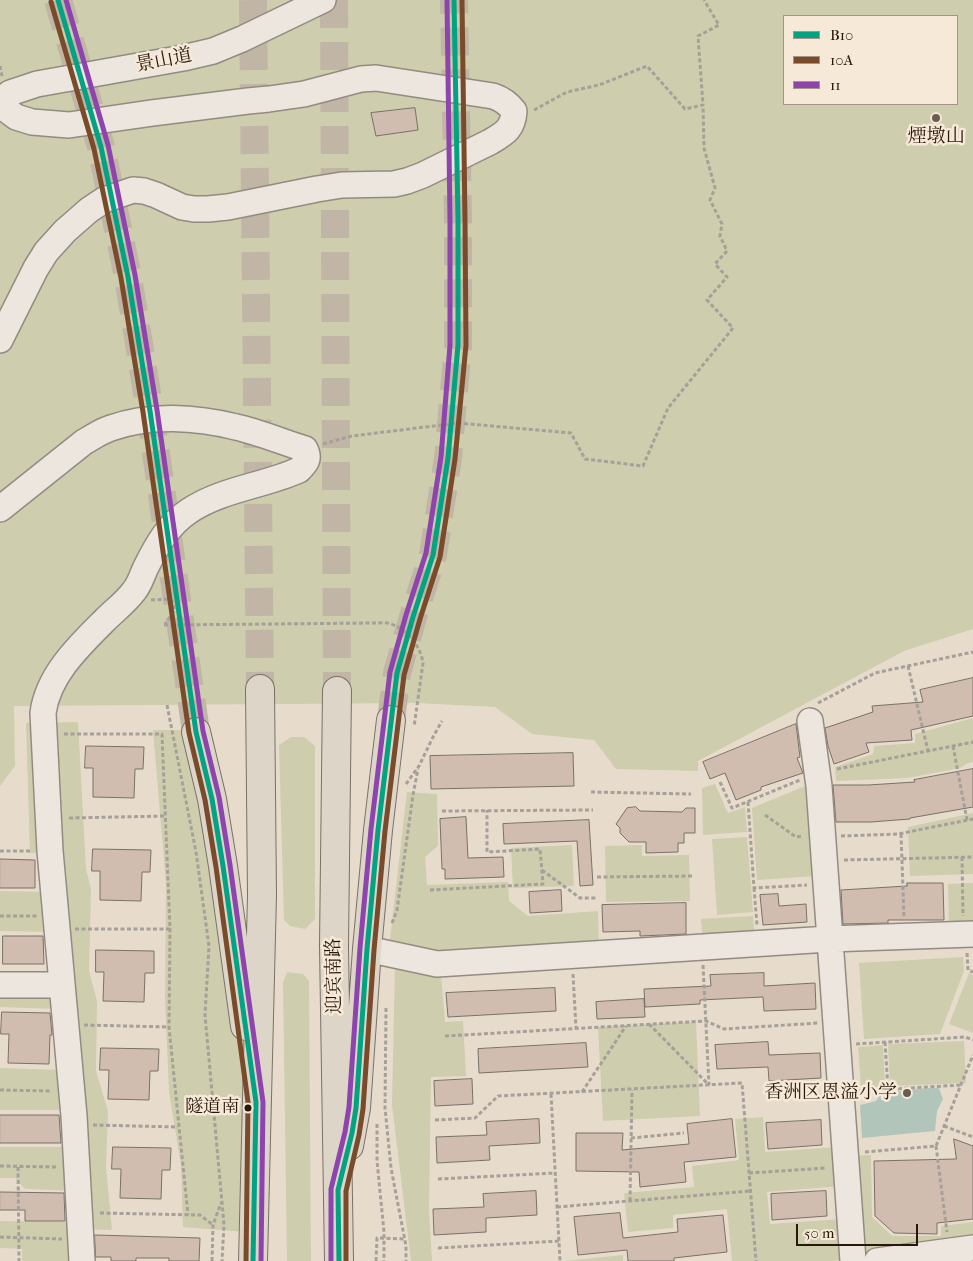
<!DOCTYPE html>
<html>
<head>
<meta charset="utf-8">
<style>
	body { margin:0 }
	#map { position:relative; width:973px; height:1261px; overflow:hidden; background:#e7dccc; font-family:"IM FELL French Canon",serif }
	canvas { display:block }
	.legend { position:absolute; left:783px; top:15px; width:175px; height:90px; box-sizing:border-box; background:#f7e9d7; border:1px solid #a49586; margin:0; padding:6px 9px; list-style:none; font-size:15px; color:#28180c }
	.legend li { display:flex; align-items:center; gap:10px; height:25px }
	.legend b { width:25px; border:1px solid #a49586 }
	.scale { position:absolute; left:796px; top:1224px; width:122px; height:22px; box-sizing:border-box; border:2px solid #28180c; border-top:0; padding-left:6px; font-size:15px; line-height:18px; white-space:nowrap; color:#28180c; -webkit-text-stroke:4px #f7e9d7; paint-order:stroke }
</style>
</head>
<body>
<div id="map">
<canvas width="973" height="1261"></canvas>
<ul class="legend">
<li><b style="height:6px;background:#02a382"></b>B10</li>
<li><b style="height:6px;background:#7a4b2a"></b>10A</li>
<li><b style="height:6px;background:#8e44ad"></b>11</li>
</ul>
<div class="scale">50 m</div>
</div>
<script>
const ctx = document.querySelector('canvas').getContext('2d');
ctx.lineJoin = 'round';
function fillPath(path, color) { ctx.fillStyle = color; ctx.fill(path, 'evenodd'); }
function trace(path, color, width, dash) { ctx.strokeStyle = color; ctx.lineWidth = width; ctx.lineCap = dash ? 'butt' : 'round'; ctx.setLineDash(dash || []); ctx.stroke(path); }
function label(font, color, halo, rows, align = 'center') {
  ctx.font = font + ' "IM FELL French Canon","Noto Serif SC",serif'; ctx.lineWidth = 5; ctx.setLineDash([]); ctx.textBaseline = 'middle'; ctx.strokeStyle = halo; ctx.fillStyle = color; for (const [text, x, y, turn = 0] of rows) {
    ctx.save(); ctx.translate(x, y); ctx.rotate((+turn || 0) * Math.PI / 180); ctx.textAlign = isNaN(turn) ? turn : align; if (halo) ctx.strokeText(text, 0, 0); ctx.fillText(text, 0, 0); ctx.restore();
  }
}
const green = new Path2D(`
	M0 0H973V629L904 651 698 761V771L616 769 594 740 532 734 495 707 416 703 14 706 15 766 0 786ZM784 16H957V104H784Z
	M973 718V762L966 764 960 768 908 778 836 781 835 767 873 754 874 746 915 743V734Z
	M78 722 86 869 91 889 89 971 97 1001 96 1071 108 1111 106 1168 112 1230 87 1229 56 853H30L26 723Z
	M153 730H191L213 866 248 1101 245 1232 183 1227 181 1165 169 1092 165 1000 166 884Z
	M291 737H304L315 746V919L305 929 290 926 284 920 279 745Z
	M715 784 728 813 745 807 747 832 703 835 702 788Z
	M810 784 816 876 757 880 752 808Z
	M407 792 437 794 438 846 425 857 427 885 508 882 509 901 528 916 598 911 599 950 437 960 392 949 390 939Z
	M973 813V874L910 876 908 827Z
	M747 837 753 912 717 915 712 839Z
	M572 845 574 886 513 888 511 848Z
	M642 845V856L689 855 690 901 606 902 605 846Z
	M973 883V927L949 928 948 884Z
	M0 891 50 892 49 932 0 931Z
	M753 916 755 940 703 943 701 919Z
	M963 957 964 971 940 1034 864 1039 859 963Z
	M395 965 441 974 445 1022 463 1021 466 1076 431 1077 429 1209 432 1261H411L392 1105Z
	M0 971H55L58 1009 0 1007Z
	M287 972 303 974 309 981 311 1261H287L283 983Z
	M969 973 973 975V1033L949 1024Z
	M696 1022 700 1116 603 1121 598 1027Z
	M964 1041 966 1083 890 1086 888 1044Z
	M883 1045 885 1087 861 1088 858 1047Z
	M0 1068 62 1070 66 1110H0Z
	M763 1117 765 1152 838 1147 841 1186 767 1192 770 1224 843 1219 846 1259 833 1261H732L727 1209 673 1215V1228L628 1232 624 1193 694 1187 692 1166 739 1160 735 1119Z
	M0 1147H73L75 1191 25 1189 15 1178H0Z
	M871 1155 872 1217 892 1236H941V1226L973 1222V1243L856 1260 848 1156Z
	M0 1221 73 1222 75 1261H22V1249L0 1248Z
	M623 1255V1261H564Z`);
const water = new Path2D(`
	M929 1088H939L943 1099 937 1111 935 1131 862 1138 860 1105 876 1101 881 1093Z`);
const building = new Path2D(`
	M415 108 418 130 376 136 371 113Z
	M973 678V716L911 730 912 740 866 743 869 752 834 764 828 746 825 728 873 712 872 706 923 702 920 690Z
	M796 724 800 757 797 758 803 773 761 787V790L736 800 725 773 710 779 703 762Z
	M86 746 144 747 143 769H135L134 798 93 797V768H85Z
	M573 753 574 786 431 789 430 756Z
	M973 769V807L910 818V819L871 822H836L833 785H868L915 782 914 780Z
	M636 807 640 811 682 812 686 808H695V833H684V843H678V852L646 853V842H629L620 833V828L616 824 627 808Z
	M466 817 468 858 503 857 504 877 445 879V869H442L440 819Z
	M589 820 593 885 580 886 577 841 504 844 503 824Z
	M93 849 151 850 150 872H142L141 901 100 900V871H92Z
	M0 859 35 860V888H0Z
	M907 883H943L944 920H888V923L843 924 841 890 907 886Z
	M561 890 562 911 530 913 529 892Z
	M778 894 779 906 806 904 807 922 763 925 760 895Z
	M686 903V934L640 936V931L603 932 602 905Z
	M3 936H43L44 964H3Z
	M96 950 154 951V973H145L144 1002 103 1001 104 972H96Z
	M764 973V986L815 983 816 1009 764 1011 763 997 700 1000V1004L645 1007 644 989 711 986 710 975Z
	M555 988 556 1011 448 1017 446 993Z
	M644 999 645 1017 597 1019 596 1002Z
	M2 1012 50 1013 52 1035H50L49 1064 8 1063 9 1034H1Z
	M768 1042 769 1055 820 1053 821 1078 769 1081 768 1067 717 1069 715 1045Z
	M586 1043 588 1067 479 1073 478 1049Z
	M101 1048 159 1049 158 1071H150L149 1100 108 1099 109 1070H100Z
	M472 1079 473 1104 435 1106 434 1081Z
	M0 1115H59L61 1143H0Z
	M539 1119 540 1143 489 1146 490 1160 437 1163 436 1137 487 1135 486 1122Z
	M732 1119 736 1157 684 1162 686 1182 640 1187 639 1172 576 1171V1133H623L622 1150 689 1144 687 1124Z
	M821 1120 822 1145 768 1149 766 1123Z
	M954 1139 973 1146V1219L937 1223V1234L894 1233 875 1216 874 1161 956 1159Z
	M113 1147 171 1148 170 1170H162L161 1199 120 1198 121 1169H112Z
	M536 1191 537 1215 486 1218V1232L434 1235 433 1209 484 1207 483 1194Z
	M826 1191 827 1216 772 1220 771 1194Z
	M0 1192 64 1193 65 1221H25V1210H0Z
	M620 1213 623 1238 678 1232 677 1219 723 1215 727 1252 674 1258V1261H628L627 1250 578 1255 574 1217Z
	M95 1235 200 1238 199 1261H169V1258H136V1261H111V1257H96Z`);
const majorTunnel = new Path2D(`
	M58 0 101 147 128 277 150 411 196 732
	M253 0 260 689
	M334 0 337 691
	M391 720 397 673 413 617 433 555 448 458 458 345V220L454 0`);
const path = new Path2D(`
	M0 66 2 76
	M534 110 567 92 599 85 647 66 685 109 703 105 698 36 719 25 704 0
	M323 444 352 436 458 423 571 433 585 459 643 466 668 408 733 328 707 300 727 277 715 264 727 251 720 236 722 224 710 200 715 188 704 148 703 105
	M151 600 170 599C179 609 171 615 165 624
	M164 625 375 623C380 623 386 622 391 624 407 629 421 647 423 663L414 727
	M908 666 928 751
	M818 703 875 673 973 652
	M167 705 196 852 209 946 205 1015 224 1225 222 1261
	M64 734H162L170 929 169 1027 188 1215
	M953 746 967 820
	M837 769 973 742
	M720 782 732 808 800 780
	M406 784 419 766 434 735 442 721
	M591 792 691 794
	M748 802 754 888 807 885
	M442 811 593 810
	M765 815 796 837 803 836
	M69 818 165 816
	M901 834 904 918
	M841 836 898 834 973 819
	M0 851H32
	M962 857 963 916
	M844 860 973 857
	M542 870 580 898H597
	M597 877 694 876
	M754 888 757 925
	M430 890 543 884 540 849 487 852V810
	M0 916H37
	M392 923 397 910 413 795 418 769
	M75 929H170
	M967 953 968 970 973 972
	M703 965 709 1085
	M573 974 576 1028
	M386 1008 385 1108 391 1168 406 1246V1261
	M649 1024 709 1085
	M84 1025 169 1027
	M445 1036 706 1021 724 1029 818 1023
	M885 1042 888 1089
	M856 1044 965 1037 973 1040
	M0 1090 52 1091
	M859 1091 961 1085
	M582 1092 626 1026
	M551 1094 560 1261
	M435 1120 475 1118 498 1096 742 1083 756 1261
	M377 1124V1161L384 1232V1261
	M93 1125 178 1127
	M944 1126 973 1137
	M631 1138 684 1133
	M936 1146 947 1232
	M865 1152 936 1146 973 1055
	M0 1166 57 1167
	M18 1167 19 1261
	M749 1173 826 1168
	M438 1179 555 1173
	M630 1201 632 1090
	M557 1207 750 1191
	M100 1213 200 1215 213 1225
	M0 1237 62 1239
	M438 1248 559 1241
	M212 1261 213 1225 221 1203
	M376 1261 377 1238 405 1239`);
const minor = new Path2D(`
	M0 340 36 268 46 252 65 231 89 210 104 200 133 190 144 191 156 195 182 207 194 209H208L228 207 317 189 342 185 394 184 407 181 423 175 490 142C505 133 513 129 514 111 508 103 502 99 493 96L376 78 361 79 304 94 269 99 248 101 152 113 69 125 32 122 16 117 7 110 4 104 6 96 10 93 37 84 183 58 213 51 242 39 323 0
	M0 509 84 442C93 437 101 431 111 428 150 414 196 417 236 427 259 432 282 442 305 449 310 459 306 463 299 470 263 486 222 489 189 511 168 525 157 545 146 567 142 575 140 584 134 591 126 602 115 610 105 620 79 646 48 675 43 713L50 851 74 1116 82 1261
	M810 721 819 786 853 1261
	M367 949 437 964 829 939 973 934
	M0 985H62
	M877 1261 973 1248`);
const major = new Path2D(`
	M337 691 334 946 339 1261
	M196 732 212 799 223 866 245 1026
	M349 1146 356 1108 367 949 378 830 391 720
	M253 1261 262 895 260 689`);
const bus1 = new Path2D(`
	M58 0 101 147 128 277 150 411 196 732 212 799 223 866 256 1102 253 1261
	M339 1261 338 1190 352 1133 356 1108 367 949 378 830 397 673 413 617 433 555 448 458 458 345V220L454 0`);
const bus2 = new Path2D(`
	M51 2 94 149 121 278 143 412 189 733 205 800 216 867 248 1102 246 1261
	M346 1261V1191L359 1135 363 1109 374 950 385 831 404 675 420 619 440 557 455 459 466 345 465 220 462 0`);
const bus3 = new Path2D(`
	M66 0 108 145 135 275 157 410 203 731 219 797 230 865 263 1102 261 1261
	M331 1261V1189L345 1132 349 1107 360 948 371 829 390 672 406 615 426 553 441 457 450 345V220L447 0`);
const markers = [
	[936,118,5,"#6b5d4f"],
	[907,1093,5,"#6b5d4f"],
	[248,1108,4.5,"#28180c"]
];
const busNames = [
	["隧道南",239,1108]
];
const streetNames = [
	["景山道",164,61,-11],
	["迎宾南路",335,976,-91]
];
const poiNames = [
	["煙墩山",936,137],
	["香洲区恩溢小学",897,1093,"right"]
];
fillPath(green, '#cecdad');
fillPath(water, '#b2c5bb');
fillPath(building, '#d0bdaf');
trace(building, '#797167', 1);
trace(majorTunnel, '#c1b5a6', 28, [28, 14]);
trace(minor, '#938b81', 28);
trace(major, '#797167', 30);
trace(path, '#a6a099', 3, [4, 2.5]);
trace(minor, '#ece6de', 25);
trace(major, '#ded5c9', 28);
trace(bus1, '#02a382', 5);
trace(bus2, '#7a4b2a', 5);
trace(bus3, '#8e44ad', 5);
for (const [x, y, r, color] of markers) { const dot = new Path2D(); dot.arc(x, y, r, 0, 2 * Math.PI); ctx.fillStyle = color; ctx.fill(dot); trace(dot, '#f7e9d7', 2); }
label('18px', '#28180c', '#f7e9d7', busNames, 'right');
label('19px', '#28180c', '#f7e9d7', streetNames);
label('19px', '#28180c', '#f7e9d7', poiNames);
</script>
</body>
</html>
